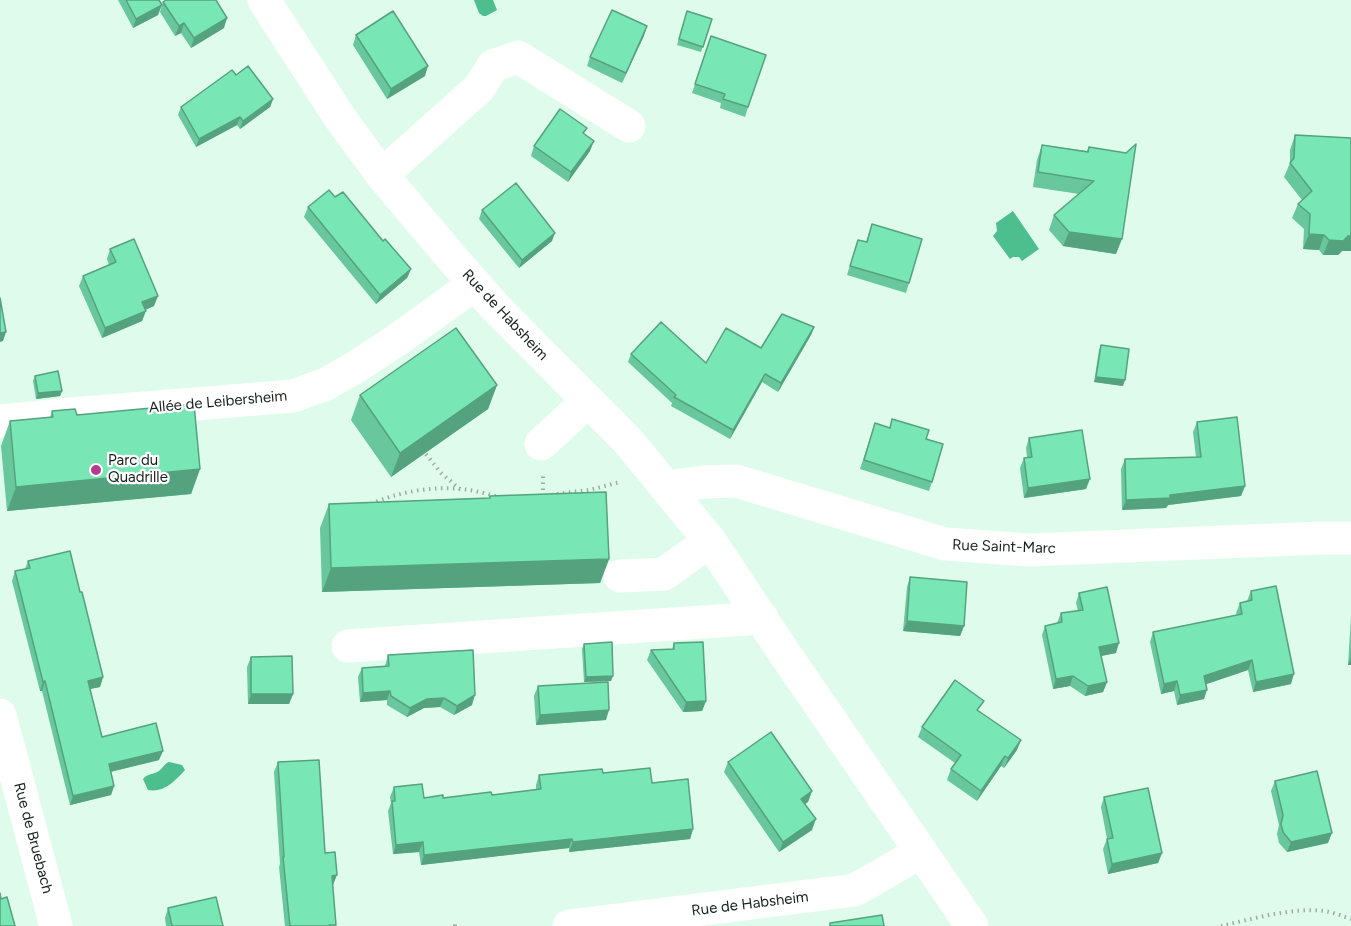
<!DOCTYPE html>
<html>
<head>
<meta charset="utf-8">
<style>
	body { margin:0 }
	canvas { display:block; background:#dffbec }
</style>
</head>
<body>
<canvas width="1351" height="926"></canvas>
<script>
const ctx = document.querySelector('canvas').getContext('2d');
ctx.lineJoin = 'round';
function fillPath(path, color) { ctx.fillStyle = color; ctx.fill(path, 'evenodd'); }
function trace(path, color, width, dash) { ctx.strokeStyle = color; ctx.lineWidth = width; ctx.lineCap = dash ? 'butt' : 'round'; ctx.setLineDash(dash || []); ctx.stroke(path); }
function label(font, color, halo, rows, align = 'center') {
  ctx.font = font + ' Figtree,sans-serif'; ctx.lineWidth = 4.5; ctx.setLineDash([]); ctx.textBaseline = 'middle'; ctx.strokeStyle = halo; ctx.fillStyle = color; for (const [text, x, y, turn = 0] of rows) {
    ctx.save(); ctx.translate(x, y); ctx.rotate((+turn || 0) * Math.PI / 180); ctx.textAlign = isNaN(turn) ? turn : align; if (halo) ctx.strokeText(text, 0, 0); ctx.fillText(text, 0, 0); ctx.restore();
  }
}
const water = new Path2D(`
	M474 0H493L497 10 486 16H483L479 13Z
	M1013 211 1039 249 1022 261 1019 257H1013L1010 259 993 236 997 231 996 223Z
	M169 762 182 765 185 770C175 781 164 793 148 790L143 779C148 773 153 775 159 771 163 768 164 764 169 762Z`);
const path = new Path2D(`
	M426 454 441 473 460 489
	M557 494 589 490 620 482
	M543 496V476
	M371 504C397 492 433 486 461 489 474 490 487 494 499 497
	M455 926V924
	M1221 926C1253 919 1292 907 1324 911 1333 912 1342 916 1351 919`);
const minor = new Path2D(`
	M264 0 340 118 382 175 452 258 496 308 628 441 710 541 787 657 972 926
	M382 175 479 88 493 66 518 57 629 126
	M0 421 71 414 293 396 326 384 356 367 397 340 475 284
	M541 444 588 401
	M667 487 703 482 736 481 945 544 1029 550 1321 538H1351
	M620 576 664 574 710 541
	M348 646 762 618
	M0 715 56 926
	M569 926 855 890 921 852`);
const wall = new Path2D(`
	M118 0H159L158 15 133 28Z
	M163 2 224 28 191 48 181 33 175 36 160 12Z
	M687 11 712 19 701 52 677 45Z
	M647 26 622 83 587 66 590 57Z
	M356 35 425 76 387 99 353 45Z
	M711 36 748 107 745 117 720 108 721 103 692 93Z
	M236 75 273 99 270 107 240 129 237 125 196 147 178 115 181 107Z
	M1295 135 1342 251 1338 255H1323L1319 250 1303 249 1304 229 1292 218 1298 204 1302 200 1284 177 1290 163V150Z
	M1042 145 1087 151 1089 147 1116 254 1063 246 1049 230 1054 215 1079 194 1033 187 1037 160Z
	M534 146 590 151 568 182 531 156Z
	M335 197 383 241 411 269 407 278 376 304 304 217 308 207Z
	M482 210 552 241 519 268 479 219Z
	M872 224 909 283 906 293 847 275 858 240 866 242Z
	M110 249 154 306 145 310 142 321 102 338 79 286 83 276 109 265 107 259Z
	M814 327 811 335 778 392 762 382 730 439 671 406 672 403 628 362 631 354 706 363 761 348Z
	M1101 345 1123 386 1094 382 1099 350Z
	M35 376 62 391 60 396 36 399 33 381Z
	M497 385 488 409 391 477 351 420 360 395Z
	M52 411 77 415 200 469 191 494 7 511 1 446 10 421 50 417Z
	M1197 422 1245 486 1241 496 1168 505 1166 508 1122 510 1121 469 1125 459 1196 457 1193 432Z
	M875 423 932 482 929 491 860 469Z
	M1029 438 1086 489 1024 498 1020 468 1024 458 1027 457 1026 448Z
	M490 496 609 559 600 583 322 592 320 528 329 504 489 498Z
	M28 561 80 592 103 677 100 687 90 689 102 737 159 760 111 772 114 786 111 795 70 805 42 691H40L12 581 15 571 25 569Z
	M910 577 964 626 960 636 903 631 907 587Z
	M1251 591 1291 684 1253 692 1248 670 1206 684 1204 699 1177 705 1174 691 1161 694 1150 642 1153 632 1237 615 1236 613 1240 603 1247 601Z
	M1079 593 1116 653 1101 656 1107 682 1103 692 1085 696 1070 686 1053 689 1042 635 1045 626 1057 623 1061 613 1078 611 1076 603Z
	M1351 617V665H1348Z
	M674 643 706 701 702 711 683 712 647 660 651 650 672 649Z
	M584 644 611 681 584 682 582 649Z
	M388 655 472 705 454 715 440 707 424 708 407 717 387 705V700L360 702 358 677 362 668 385 666Z
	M251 657 293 694 289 704H248L247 667Z
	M538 686 606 720 536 725 534 696Z
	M980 711 1017 750 1004 768 1001 766 977 801 947 780 951 769 955 763 918 737 922 727Z
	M278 762 325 853 333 885 336 926H285L279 867 280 864 274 772Z
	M728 762 812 791 808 802 805 804 812 830 779 852 724 772Z
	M603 773 652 783 693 829 690 839 569 852V848L421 865 419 852 393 854 388 811 391 803 390 797 394 787 424 798H443L492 795 536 790V785L539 775Z
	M1275 781 1328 843 1287 852 1279 843 1277 834 1279 825 1271 791Z
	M1104 797 1162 853 1158 863 1108 874 1103 849 1107 839 1101 807Z
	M168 908 223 926H166L165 918Z`);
const shadedWall = new Path2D(`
	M162 5 158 15 133 28 136 19Z
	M227 18 224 28 191 48 194 38Z
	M184 23 181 33 175 36 179 26Z
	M647 26 644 36 622 83 626 73Z
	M428 66 425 76 387 99 391 89Z
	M273 99 270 107 240 129 243 121Z
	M240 117 237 125 196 147 199 139Z
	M594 141 590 151 568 182 571 172Z
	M1069 232 1122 239 1116 254 1063 246Z
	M555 233 552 241 519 268 522 260Z
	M1309 234 1324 235 1319 250 1303 249Z
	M1348 236H1351V251H1342L1338 255H1323L1329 240Z
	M411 269 407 278 376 304 380 295Z
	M158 296 154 306 138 313 142 302Z
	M146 311 142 321 102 338 105 328Z
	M814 327 811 335 778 392 781 383Z
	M6 332 3 341 0 342V333Z
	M765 374 762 382 730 439 733 430Z
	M1096 377 1125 380 1123 386 1094 382Z
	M497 385 488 409 391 477 400 453Z
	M62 391 60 396 36 399 38 393Z
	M200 469 191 494 7 511 16 487Z
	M1090 479 1086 489 1024 498 1028 488Z
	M1245 486 1241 496 1168 505 1166 508 1122 510 1126 500Z
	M609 559 600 583 322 592 331 568Z
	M907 621 964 626 960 636 903 631Z
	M1119 643 1116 653 1096 657 1099 647Z
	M1351 657V665H1348Z
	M1252 660 1248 670 1201 686 1204 676Z
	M1294 674 1291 684 1253 692 1256 682Z
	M613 676 611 681 584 682 586 677Z
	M1073 676 1070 686 1053 689 1056 679Z
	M103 677 100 687 85 690 88 681Z
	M45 681 42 691H40L43 682Z
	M1177 681 1174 691 1161 694 1164 684Z
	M1107 682 1103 692 1085 696 1088 686Z
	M1207 690 1204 699 1177 705 1180 695Z
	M390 691 387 700 360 702 363 693Z
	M251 694H293L289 704H248Z
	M475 695 472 705 454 715 457 706Z
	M444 698 440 707 424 708 407 717 410 708 427 699Z
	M706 701 702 711 683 712 686 702Z
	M609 710 606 720 536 725 540 715Z
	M1021 740 1017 750 1004 768 1008 758Z
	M163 751 159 760 105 773 109 764Z
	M1005 756 1001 766 977 801 981 791Z
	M114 786 111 795 70 805 73 796Z
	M812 791 808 802 798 809 801 799Z
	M816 819 812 830 779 852 783 842Z
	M693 829 690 839 569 852 573 842Z
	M1332 833 1328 843 1287 852 1291 842Z
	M572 839 569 848 421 865 424 855Z
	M423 842 419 852 393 854 396 845Z
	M1162 853 1158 863 1108 874 1112 864Z
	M337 875 333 885 328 886 332 876Z`);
const building = new Path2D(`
	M126 0H159L162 5 136 19Z
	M166 0H216L227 18 194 38 184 23 179 26 163 2Z
	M612 10 647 26 626 73 590 57Z
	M393 11 428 66 391 89 356 35Z
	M687 11 712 19 703 47 679 39Z
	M711 36 766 55 748 107 723 99 725 94 695 84Z
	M248 66 273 99 243 121 240 117 199 139 181 107 232 70 236 75Z
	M560 109 587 128 583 133 594 141 571 172 534 146Z
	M1295 135 1351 138V236H1348L1343 241 1329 240 1324 235 1309 234 1310 214 1298 204 1312 191 1290 163 1294 158Z
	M1136 144 1122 239 1069 232 1054 215 1094 181 1038 172 1042 145 1088 152 1089 147 1126 153Z
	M516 183 555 233 522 260 482 210Z
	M329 190 335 197 343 192 383 241 385 239 411 269 380 295 308 207Z
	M872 224 922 239 909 283 850 266 858 240 867 242Z
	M134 239 158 296 142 302 146 311 105 328 83 276 116 262 110 249Z
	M0 298 6 332 0 333Z
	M782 314 814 327 781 383 765 374 733 430 674 397 676 395 631 354 661 322 706 363 726 328 761 348Z
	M456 328 497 385 400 453 360 395Z
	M1101 345 1129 349 1125 380 1096 377Z
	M58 371 62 391 38 393 35 376Z
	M194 404 200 469 16 487 10 421 53 417 52 411 75 409 77 415Z
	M1237 417 1245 486 1170 495V498L1126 500 1125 459 1201 457 1197 422Z
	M892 419 929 430 926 439 943 444 932 482 864 460 875 423 890 428Z
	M1082 430 1090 479 1028 488 1024 458 1032 457 1029 438Z
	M606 492 609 559 331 568 329 504 490 498V496Z
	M70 551 80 592H82L103 677 88 681 102 737 156 723 163 751 109 764 114 786 73 796 45 681 43 682 15 571 30 568 28 561Z
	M910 577 967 582 964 626 907 621Z
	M1276 586 1294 674 1256 682 1252 660 1204 676 1207 690 1180 695 1177 681 1164 684 1153 632 1242 614 1240 603 1252 600 1251 591Z
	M1107 587 1119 643 1099 647 1107 682 1088 686 1073 676 1056 679 1045 626 1062 622 1061 613 1083 610 1079 593Z
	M612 642 613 676 586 677 584 644Z
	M703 642 706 701 686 702 651 650 674 649V643Z
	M473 650 475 695 457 706 444 698 427 699 410 708 391 696 390 691 363 693 362 668 389 666 388 655Z
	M292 656 293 694H251V657Z
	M955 680 984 701 977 710 1021 740 1008 758 1005 756 981 791 951 769 961 755 922 727Z
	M608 682 609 710 540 715 538 686Z
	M771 732 812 791 801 799 816 819 783 842 728 762Z
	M319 760 325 853 335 852 337 875 332 876 336 925H329L330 926H290L283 857H284L278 762Z
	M650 768 652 783 688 779 693 829 573 842 572 839 424 855 423 842 396 845 392 801H395L394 787 422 784 424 798 443 795V798L491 792 492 795 541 789 539 775 602 769 603 773Z
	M1317 771 1332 833 1291 842 1283 832 1281 824 1283 815 1275 781Z
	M1148 788 1162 853 1112 864 1107 839 1113 838 1104 797Z
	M0 893 1 899 7 897 15 926H0Z
	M216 897 223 926H172L168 908Z
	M882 915 884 926H830V923Z`);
const markers = [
	[96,470,6,"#b53c90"]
];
const streetNames = [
	["Rue de Habsheim",505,315,47],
	["Allée de Leibersheim",218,402,-5],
	["Rue Saint-Marc",1004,547,2],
	["Rue de Bruebach",33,838,75],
	["Rue de Habsheim",750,904,-7]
];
const poiNames = [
	["Parc du",108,461],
	["Quadrille",108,478]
];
fillPath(water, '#4dbe8e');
trace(path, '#99aea3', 4, [1.5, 4.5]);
trace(minor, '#fff', 33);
fillPath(wall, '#68c79c');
fillPath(shadedWall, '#55a27f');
fillPath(building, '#79e7b5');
trace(building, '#55a27f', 1.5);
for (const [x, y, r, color] of markers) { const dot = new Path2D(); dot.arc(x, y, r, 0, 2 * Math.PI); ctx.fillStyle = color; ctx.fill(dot); trace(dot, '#fff', 2); }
label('15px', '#17211c', '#fff', streetNames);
label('15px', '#17211c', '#fff', poiNames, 'left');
</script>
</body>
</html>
